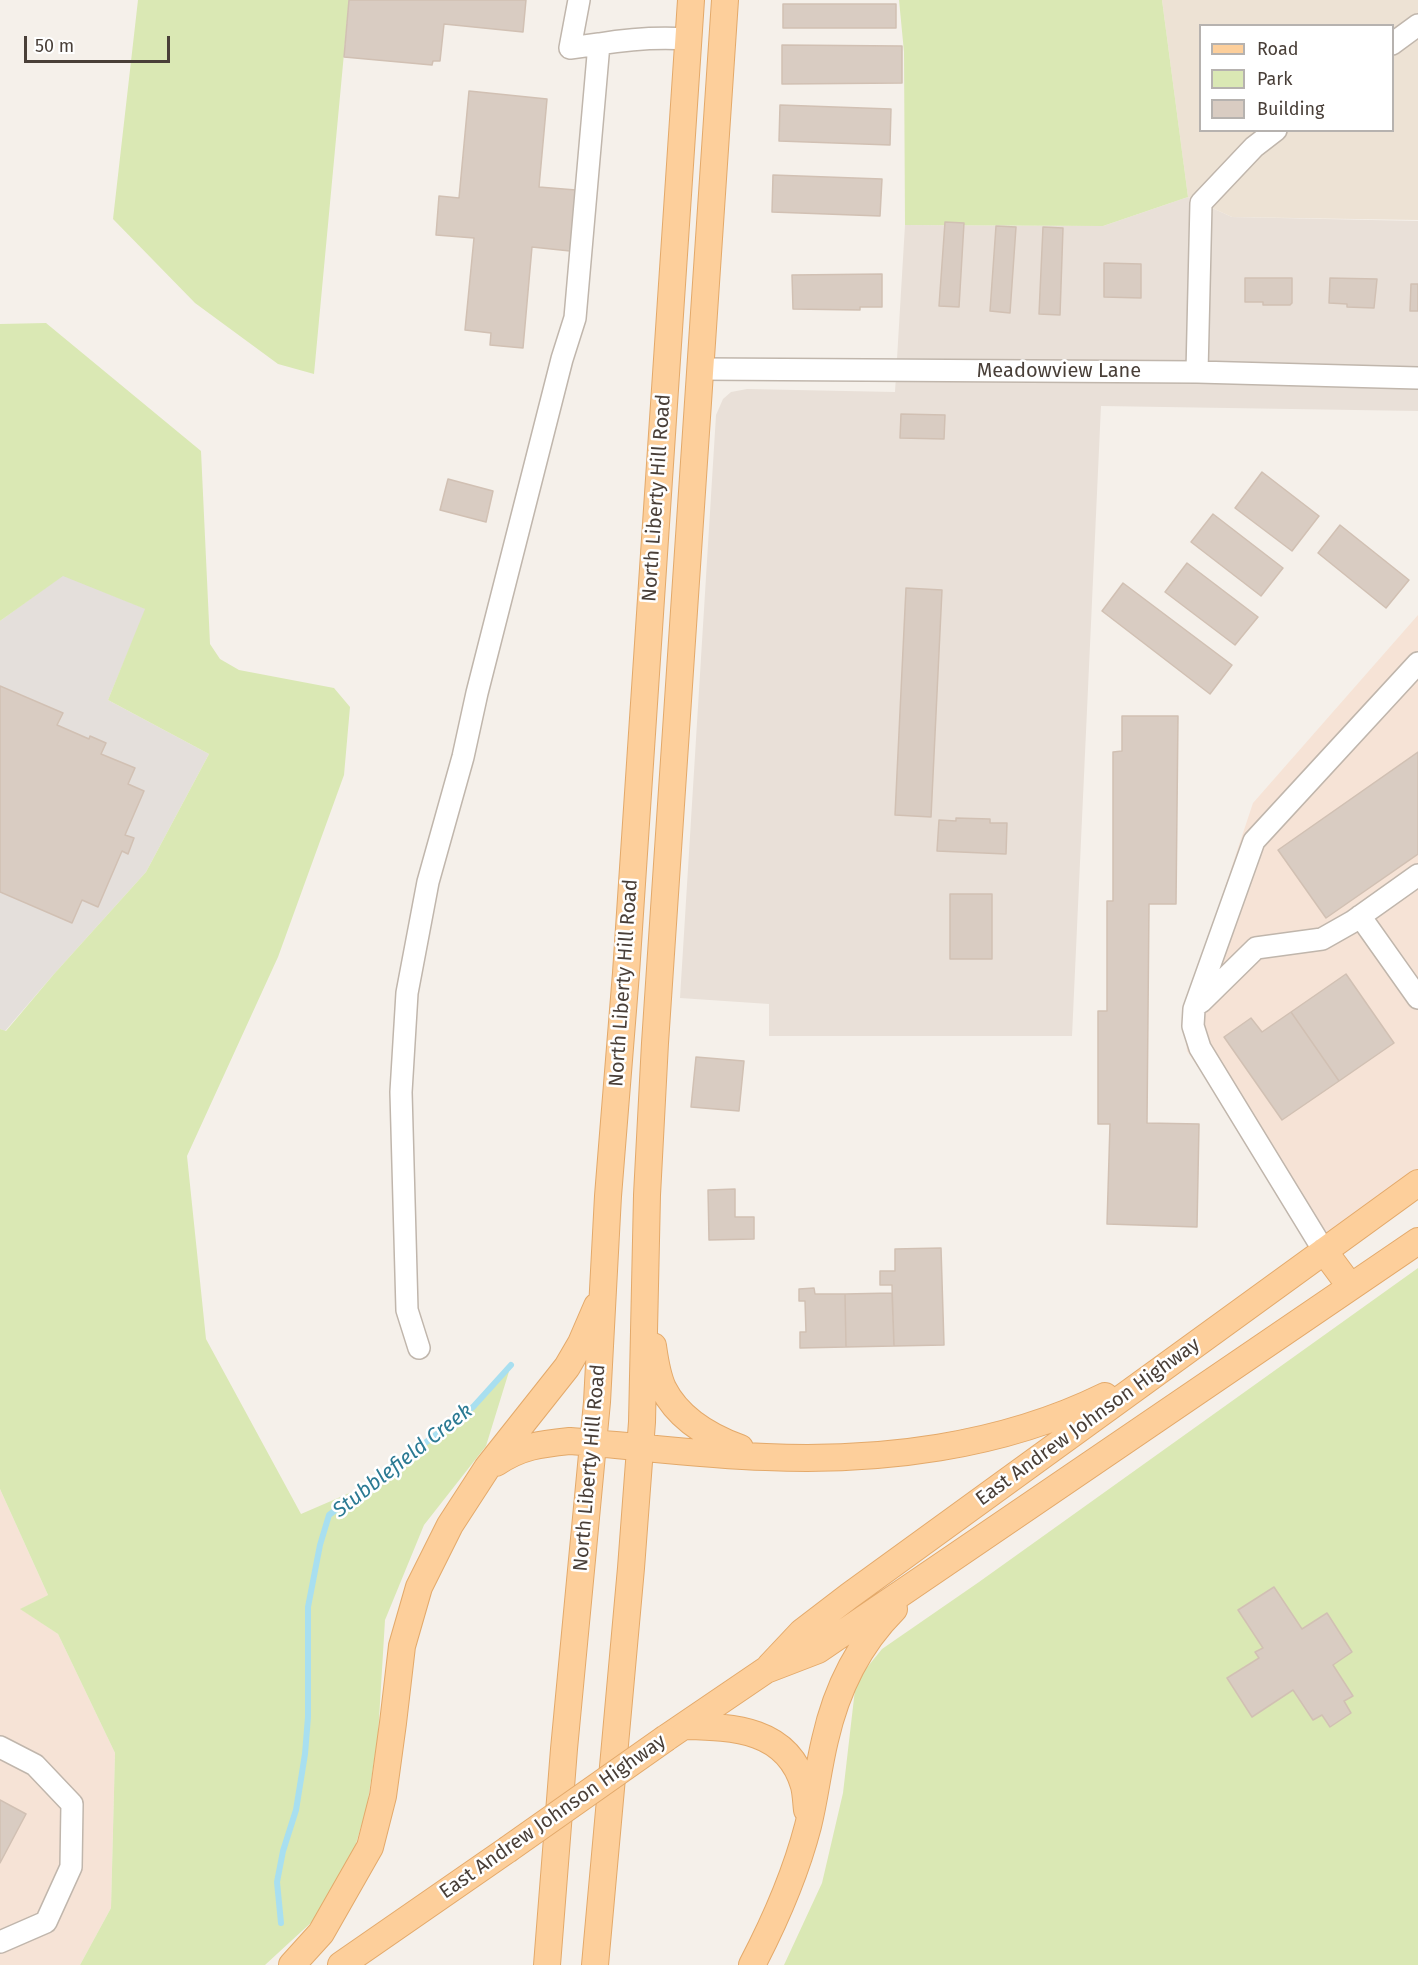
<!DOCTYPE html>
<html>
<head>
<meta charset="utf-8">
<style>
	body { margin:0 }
	#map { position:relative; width:1418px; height:1965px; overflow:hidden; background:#f5f0ea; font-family:"Fira Sans",sans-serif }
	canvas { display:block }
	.legend { position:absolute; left:1199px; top:24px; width:195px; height:108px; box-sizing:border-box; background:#fff; border:2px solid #b6b2af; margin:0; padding:8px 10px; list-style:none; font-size:18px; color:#493f38 }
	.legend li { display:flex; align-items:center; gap:12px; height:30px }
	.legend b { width:30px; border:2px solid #b6b2af }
	.scale { position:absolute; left:24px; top:36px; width:146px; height:27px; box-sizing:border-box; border:3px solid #493f38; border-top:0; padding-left:8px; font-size:18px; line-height:21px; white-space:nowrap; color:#493f38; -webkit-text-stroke:4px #fff; paint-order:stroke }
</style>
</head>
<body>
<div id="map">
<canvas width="1418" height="1965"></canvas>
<ul class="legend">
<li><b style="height:8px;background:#fdcf9b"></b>Road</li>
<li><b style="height:16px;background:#dae8b4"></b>Park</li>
<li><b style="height:16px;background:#d9ccc2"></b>Building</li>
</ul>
<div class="scale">50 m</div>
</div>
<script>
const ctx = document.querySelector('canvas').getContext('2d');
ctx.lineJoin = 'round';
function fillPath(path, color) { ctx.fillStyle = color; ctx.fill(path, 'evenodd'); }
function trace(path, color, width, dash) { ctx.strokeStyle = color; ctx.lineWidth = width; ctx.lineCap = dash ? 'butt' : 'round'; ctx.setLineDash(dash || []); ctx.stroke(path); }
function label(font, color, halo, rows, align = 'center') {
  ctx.font = font + ' "Fira Sans",sans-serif'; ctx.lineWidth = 5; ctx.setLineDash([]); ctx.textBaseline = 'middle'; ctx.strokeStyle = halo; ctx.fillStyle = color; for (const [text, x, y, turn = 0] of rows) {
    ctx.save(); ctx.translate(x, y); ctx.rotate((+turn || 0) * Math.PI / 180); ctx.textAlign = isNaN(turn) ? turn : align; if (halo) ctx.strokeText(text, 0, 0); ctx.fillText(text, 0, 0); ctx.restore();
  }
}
const residential = new Path2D(`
	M1188 197 1232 217 1418 221V411L1101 406 1072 1036H769V1004L680 998 716 415 723 399 731 392 747 389 895 392 905 225 1103 226Z`);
const commercial = new Path2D(`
	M1418 615V1183L1324 1251 1187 1051 1183 1013 1253 803Z
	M0 1489 48 1595 21 1609 58 1634 115 1753 111 1908 80 1965H0Z`);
const industrial = new Path2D(`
	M63 575 146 609 108 700 209 754 146 872 54 974 5 1031 0 1029V621Z`);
const education = new Path2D(`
	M1162 0H1418V220L1232 217 1188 197ZM1200 26H1392V130H1200Z`);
const green = new Path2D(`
	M138 0H349L314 374 278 364 195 303 113 219Z
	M899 0H1162L1188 197 1103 226 905 225 904 52Z
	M46 323 201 451 210 644 220 659 239 670 334 688 350 707 344 775 278 957 187 1156 206 1339 301 1514 375 1482 473 1407 511 1365 486 1446 424 1525 385 1620 378 1736 367 1806 353 1854 315 1919 265 1965H80L111 1908 115 1753 58 1634 20 1609 48 1595 0 1489V1029L6 1031 54 974 146 872 209 754 108 700 145 609 63 576 0 621V324Z
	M1418 1268V1965H784L822 1883 843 1793 856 1681 882 1649 979 1582Z`);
const stream = new Path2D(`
	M281 1923 277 1882 283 1851 296 1810 305 1754 308 1717V1607L320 1545 329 1515 473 1407 511 1365`);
const building = new Path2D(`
	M349 0H526L523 32 444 24 440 61H433L432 65 344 57Z
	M783 4H896V28H783Z
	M782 45 902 46V83L782 84Z
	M469 91 547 99 539 187 576 190 570 251 532 247 523 348 490 345 491 333 465 330 474 238 436 235 439 196 459 198Z
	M780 105 891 109 890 145 779 141Z
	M773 175 882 179 880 216 772 212Z
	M945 222 964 223 959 307 939 306Z
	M996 226 1016 227 1010 313 990 311Z
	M1043 227 1063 228 1060 315 1039 314Z
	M1104 263 1141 264V298L1104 297Z
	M882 274V307H860V310L793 309 792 275Z
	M1245 278H1292V303L1290 305H1263V302H1245Z
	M1330 278 1377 279 1374 308 1347 307V304L1329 303Z
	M1411 284H1418V311H1410Z
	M901 414 945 415 944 439 900 438Z
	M1262 472 1319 516 1292 551 1235 508Z
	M448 479 493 491 486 522 440 510Z
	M1213 514 1283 568 1261 596 1191 542Z
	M1340 525 1409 580 1386 608 1318 553Z
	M1187 563 1258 617 1235 645 1165 592Z
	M1123 583 1232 665 1210 694 1102 611Z
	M906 588 942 590 931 817 895 815Z
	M0 686 63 713 57 725 89 739 90 736 106 743 101 754 135 768 128 784 144 791 125 835 134 838 128 854 122 851 98 907 82 900 72 923 0 892Z
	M1122 716H1178L1176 904H1149L1147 1123 1199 1124 1197 1227 1107 1224 1110 1124H1098V1011H1107V901H1113V752L1122 751Z
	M1418 752V854L1326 918 1278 850Z
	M956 818 990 819V823H1007L1006 854 937 851 939 820 956 821Z
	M950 894H992V959H950Z
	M1346 974 1394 1043 1339 1081 1291 1012Z
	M1291 1012 1339 1081 1282 1120 1224 1037 1251 1018 1262 1032Z
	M696 1057 744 1061 739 1111 691 1107Z
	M735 1189V1217H754V1239L709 1240 708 1190Z
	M941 1248 944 1345 894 1346 892 1285H880V1271H895V1249Z
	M814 1288 815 1294H845L846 1347 800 1348V1332H806L805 1301H799V1289Z
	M892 1293 894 1346 846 1347 845 1294Z
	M1274 1587 1302 1629 1327 1613 1352 1652 1333 1665 1353 1696 1344 1701 1351 1713 1330 1727 1322 1715 1313 1720 1293 1690 1252 1717 1227 1678 1259 1658 1255 1652 1263 1648 1238 1610Z
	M0 1800 26 1814 0 1863Z`);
const minor = new Path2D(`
	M579 0 570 48 599 44
	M1392 44 1418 25
	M700 369 1197 372 1418 378
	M1197 372 1201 203 1254 147 1276 130
	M1360 916 1418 998
	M1201 1002 1256 948 1322 939 1352 922 1418 875
	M1324 1251 1200 1048 1193 1026 1194 1009 1254 841 1418 663
	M419 1348 407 1310 401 1092 407 993 428 882 463 757 477 693 562 359 575 318 599 44C629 39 658 37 688 39
	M0 1747 35 1765 72 1804 71 1867 46 1922 0 1942`);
const major = new Path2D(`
	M1324 1251 1350 1286
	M653 1346C655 1360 657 1375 663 1388 678 1418 710 1437 740 1448
	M496 1463C521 1446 541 1444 570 1441 635 1446 701 1455 766 1457 880 1462 1001 1447 1105 1396
	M770 1666 802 1632 849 1596 1418 1183
	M685 1726C734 1727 788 1729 804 1786 806 1794 806 1802 807 1810
	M666 1738 766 1670 818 1650 1418 1241
	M292 1965 321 1933 370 1847 383 1796 393 1723 402 1646 419 1587 450 1525 487 1468 567 1367 581 1343 597 1306
	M341 1965 507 1850
	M547 1965 564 1749 597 1402 608 1196 626 973 691 0
	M595 1965 631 1568 642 1422 647 1195 655 1043 725 0
	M752 1965C776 1919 795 1876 808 1826 815 1798 818 1769 825 1740 836 1691 858 1645 894 1609`);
const majorBridge = new Path2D(`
	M507 1850 666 1738`);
const streetNames = [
	["Meadowview Lane",1059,371],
	["North Liberty Hill Road",657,498,-86],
	["North Liberty Hill Road",624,983,-86],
	["East Andrew Johnson Highway",1088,1422,-36],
	["North Liberty Hill Road",590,1468,-85],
	["East Andrew Johnson Highway",553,1817,-35]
];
const waterNames = [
	["Stubblefield Creek",403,1461,-38]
];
fillPath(residential, '#e9e0d8');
fillPath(commercial, '#f6e3d6');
fillPath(industrial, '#e4dfdb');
fillPath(education, '#ede2d4');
fillPath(green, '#dae8b4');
trace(stream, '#a8dff0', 6);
fillPath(building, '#d9ccc2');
trace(building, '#d1c0b3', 1.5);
trace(minor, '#c0b6ac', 24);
trace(major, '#e3a96a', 28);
trace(minor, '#fff', 21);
trace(major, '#fdcf9b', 26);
trace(majorBridge, '#e3a96a', 28, []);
trace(majorBridge, '#fdcf9b', 26);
label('20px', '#493f38', '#fff', streetNames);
label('italic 21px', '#2b7a93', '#fff', waterNames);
</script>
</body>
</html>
